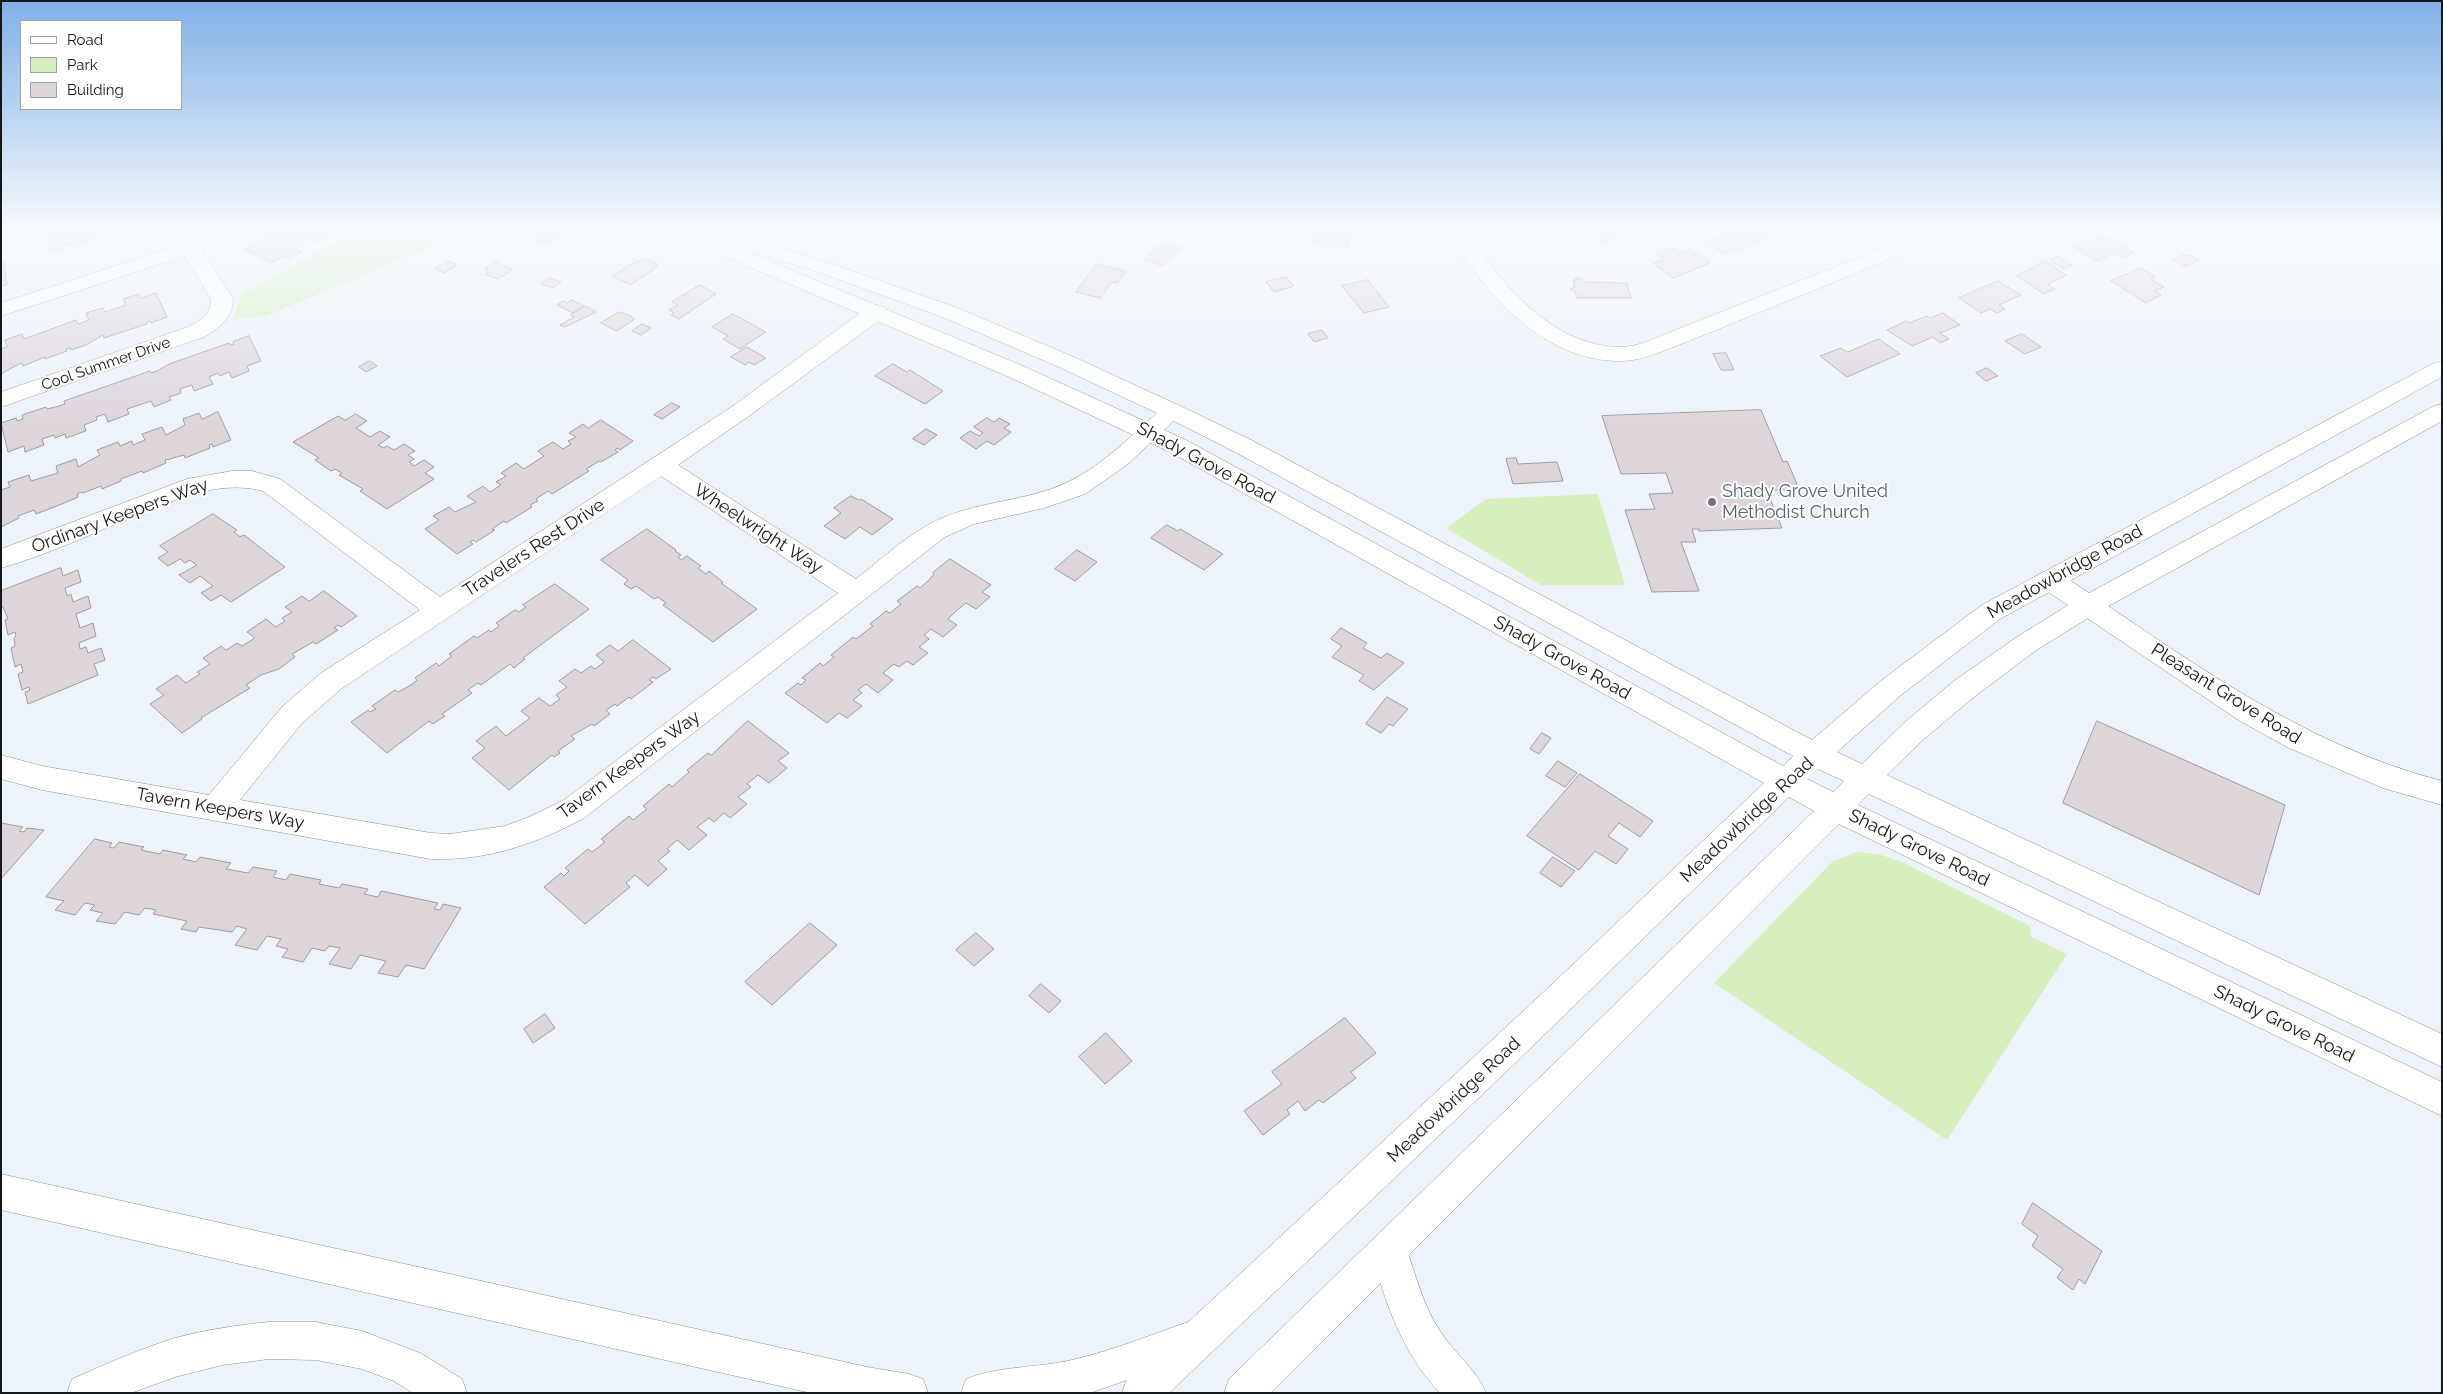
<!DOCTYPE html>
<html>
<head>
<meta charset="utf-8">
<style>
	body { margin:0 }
	#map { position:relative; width:2443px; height:1394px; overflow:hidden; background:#ecf3fb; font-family:Raleway,sans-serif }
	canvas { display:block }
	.frame { position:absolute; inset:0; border:2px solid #15181b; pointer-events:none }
	.legend { position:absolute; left:20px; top:20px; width:162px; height:90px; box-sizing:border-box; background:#fff; border:1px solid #a1a3a4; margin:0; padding:6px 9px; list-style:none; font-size:15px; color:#15181b }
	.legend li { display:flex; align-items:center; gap:10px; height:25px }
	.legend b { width:25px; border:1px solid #a1a3a4 }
</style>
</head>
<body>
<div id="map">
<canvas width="2443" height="1394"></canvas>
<div class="frame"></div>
<ul class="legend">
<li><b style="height:6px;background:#fff"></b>Road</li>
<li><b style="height:14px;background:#d7eebd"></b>Park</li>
<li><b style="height:14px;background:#ded5db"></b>Building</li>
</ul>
</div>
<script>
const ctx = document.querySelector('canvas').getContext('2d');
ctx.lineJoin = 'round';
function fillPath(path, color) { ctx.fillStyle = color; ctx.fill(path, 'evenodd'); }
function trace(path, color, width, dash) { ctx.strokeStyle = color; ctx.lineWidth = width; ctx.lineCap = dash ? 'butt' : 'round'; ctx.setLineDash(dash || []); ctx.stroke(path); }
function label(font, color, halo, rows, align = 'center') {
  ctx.font = font + ' Raleway,sans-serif'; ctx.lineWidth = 4; ctx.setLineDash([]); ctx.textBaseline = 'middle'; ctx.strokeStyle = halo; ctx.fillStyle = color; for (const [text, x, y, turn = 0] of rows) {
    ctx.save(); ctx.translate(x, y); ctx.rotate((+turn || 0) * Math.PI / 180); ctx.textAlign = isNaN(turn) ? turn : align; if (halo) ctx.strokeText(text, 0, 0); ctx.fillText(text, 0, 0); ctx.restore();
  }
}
const green = new Path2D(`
	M360 229H474L266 316 233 320 241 295Z
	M1598 494 1625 585H1541L1446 528 1486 499Z
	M1857 852 1878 854 1902 862 2030 926 2031 937 2067 954 1947 1140 1714 983 1832 862Z`);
const building = new Path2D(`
	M47 229H121L108 233 106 230 92 239 70 246V244L52 251 42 230Z
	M279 229H327L321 232 330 236 318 242 311 239 295 249 301 252 289 259 283 256 272 263 244 249 261 241 259 240Z
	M539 229H570L544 245 536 242 543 237 533 233Z
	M1317 229H1342L1343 233 1348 232 1349 246 1323 247 1322 243H1311L1310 235 1319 234Z
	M1587 229H1612L1622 237 1605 243Z
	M1740 229H1764L1774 235 1724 254 1707 241Z
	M2138 229H2176L2150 236Z
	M2104 235 2126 248 2134 253 2123 258 2115 253 2096 261 2074 247Z
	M1162 242 1181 248 1164 266 1145 260Z
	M1673 248 1680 253 1690 249 1696 254 1699 253 1710 263 1673 278 1653 263 1663 260 1656 254Z
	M2182 255H2189L2199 260 2184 267 2172 259Z
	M2058 257 2072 265 2064 269 2050 260Z
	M645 258 658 265 653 268 655 269 630 285 612 276 637 261 640 262Z
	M448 261 457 265 444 273 435 269Z
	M2046 261 2066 275 2048 284 2055 289 2044 294 2017 276Z
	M4 262 7 285 1 286V263Z
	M497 262 513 270 497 279 485 274 489 272 485 269Z
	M1097 264 1126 271 1117 283 1112 282 1100 298 1076 292Z
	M2141 268 2156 277 2151 279 2164 287 2155 291 2161 295 2146 303 2111 281Z
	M1286 277 1294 286 1274 292 1266 282Z
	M549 278 561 282 553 288 541 284Z
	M1576 278H1580L1586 282 1627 283 1631 298H1577L1575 291H1571V288H1575L1573 280H1576Z
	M1368 280 1389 307 1364 313 1342 286Z
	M1998 281 2021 295 1999 305 2005 309 1997 313 1990 309 1981 313 1959 298Z
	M700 285 716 294 679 319 671 315 674 313 669 310 678 305 672 302Z
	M156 293 167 317 151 323 150 321 146 322 147 324 104 338 103 335 86 345 71 350 70 348 66 349 67 351 45 359V357L23 366 22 363 17 365 1 374V349L7 347 5 340 22 334 24 339 76 320 78 324 89 320 86 313 103 308 105 312 126 305 123 299 139 294 141 298Z
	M572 300 584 306 573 313 557 305 563 301 567 303Z
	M586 306 596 312 565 327 560 325 574 317 571 315Z
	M619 312 631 316 634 320 616 331 601 323Z
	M1943 313 1960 325 1940 333 1949 339 1940 343 1933 337 1912 346 1887 330 1906 321 1909 323 1927 316 1930 318Z
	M733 314 766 332 740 349 723 339 728 336 712 327Z
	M642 324 651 328 641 335 632 331Z
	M1322 330 1328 338 1314 342 1308 334Z
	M2022 334 2041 347 2025 354 2005 341Z
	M249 336 261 361 247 366 249 371 232 378 229 372 220 376 218 373 209 377 213 384 194 391 192 385 180 389 181 393 169 397 171 400 154 407 151 401 127 409 129 414 108 422 105 414 96 417 97 420 84 425 86 431 66 438 65 434 55 438 54 435 42 439 44 445 25 452 24 446 8 452 1 423 16 418 17 421 23 419 22 415 46 407 47 409 59 406 65 404 64 401 150 371 151 373 157 371 169 364 229 343 230 345 234 344 233 342Z
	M1879 339 1900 354 1847 377 1820 356 1841 348 1847 352Z
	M747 347 766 358 754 365 749 362 745 365 731 357Z
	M1726 353 1734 370H1721L1713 354Z
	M370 361 377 366 366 372 359 367Z
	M893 364 907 372 910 370 943 391 925 404 875 376Z
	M1987 368 1998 376 1986 381 1976 373Z
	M672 403 680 407 662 419 654 415Z
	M1761 410 1783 462 1787 461 1797 484V489L1767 491 1782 528 1699 531V529H1692L1696 542H1681L1699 591 1652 592 1625 510 1655 509 1649 494 1673 493 1666 473 1621 474 1602 416Z
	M218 412 231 440 213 447 212 444 209 445 210 448 185 458 184 455 170 459 165 460 166 463 143 473 142 471 121 479V481L102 489 101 486 83 493 82 492 77 494 78 497 62 504 36 514 34 510 18 516 19 518 1 527V490L10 487 8 482 29 475 31 481 58 473 56 466 76 459 78 467 100 455 97 450 118 442 120 446 132 441 133 445 145 440 142 434 162 427 166 435 185 425 183 419 199 413 202 419Z
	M356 414 367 421 356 428 370 437 380 431 390 437 378 445 384 448 387 446 394 450 404 444 415 451 408 455 414 459 409 462 414 466 424 460 434 467 425 473 434 479 387 509 360 491 363 489 339 475 342 473 335 469 331 471 315 460 319 458 293 442 338 416 345 420Z
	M987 418 994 422 999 418 1010 424 1004 428 1011 432 994 445 987 441 976 449 960 438 970 431 979 436 983 433 974 427Z
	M601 420 633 441 620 450 617 448 615 450 618 452 601 462 599 461 586 469 589 471 552 494 548 491 536 499 538 501 530 505 532 507 506 523 504 521 492 529 495 530 476 542 473 540 470 542 473 544 457 554 425 529 439 520 433 516 449 507 455 512 476 502 467 496 483 486 490 492 501 485 496 482 506 476 501 473 516 463 524 469 544 456 538 451 553 442 563 449 571 444 568 441 576 437 569 433 583 424 588 428Z
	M926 429 937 435 924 445 913 439Z
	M1516 458 1518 464 1557 462 1563 481 1513 484 1506 459Z
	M851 496 859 500 861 499 893 519 872 535 860 527 845 539 824 526 841 513 834 508Z
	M213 514 237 530 234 532 240 537 244 535 285 567 231 602 221 595 211 601 201 593 213 586 200 576 190 583 179 575 197 565 190 560 185 563 180 559 168 566 158 558 168 552 160 546Z
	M1167 525 1178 531 1180 529 1223 554 1204 570 1151 538Z
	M647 529 676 550 675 551 681 555 678 557 681 560 687 556 701 566 698 568 706 574 709 571 723 582 721 583 757 609 713 642 663 605 666 603 658 597 654 599 636 586 631 589 624 584 628 580 601 560Z
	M1077 550 1097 562 1075 581 1055 569Z
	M950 559 991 585 982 592 990 597 976 609 966 603 956 611 948 619 957 625 943 637 931 629 924 635 929 639 919 647 928 653 913 665 907 661 899 667 894 664 883 673 893 680 878 693 866 684 858 690 862 693 853 700 862 706 847 718 839 713 827 723 785 693 798 683 801 685 806 680 802 678 820 663 823 666 834 657 831 655 853 637 856 639 873 626 870 624 886 611 890 613 901 604 897 601 917 586 920 588 928 581 934 574 933 573Z
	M61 568 63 576 78 570 81 582 65 588 67 596 71 594 73 602 88 596 91 608 76 614 80 628 93 623 96 636 79 643 80 649 86 647 88 653 101 648 105 660 94 664 98 675 28 704 25 692 30 690 29 687 22 690 18 674 23 672 21 664 15 667 11 648 15 646 14 638 16 636 15 632 8 635 5 620 8 619 3 607 1 608V591Z
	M555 584 589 609 523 658 525 659 514 668 510 664 481 685 478 683 468 690 472 693 442 714 445 716 433 724 429 721 387 753 351 722 368 710 370 712 376 709 372 706 395 690 398 692 411 685 417 680 415 678 436 663 439 666 452 656 449 654 474 636 477 638 489 630 491 632 499 626 496 623 515 610 519 612 526 607 523 605Z
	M324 591 357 616 341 627 338 625 334 628 338 630 316 644 313 642 292 654 295 657 279 669 261 675 246 685 250 688 201 718 202 719 182 733 150 704 164 695 156 689 177 675 186 683 200 674 197 672 210 664 203 658 221 646 226 650 237 643 242 646 255 638 247 632 266 619 276 627 285 621 282 618 292 612 285 607 302 596 309 601Z
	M1341 628 1367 643 1363 648 1381 658 1387 653 1404 663 1374 690 1359 681 1364 675 1332 657 1342 646 1331 639Z
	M633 640 671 669 656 679 653 677 649 680 653 682 631 699 629 697 617 706 615 704 606 710 610 714 594 726 592 724 571 736 575 739 558 751 560 753 554 757 552 755 509 790 472 758 485 748 476 741 496 726 506 736 530 718 521 711 539 698 550 706 560 699 556 695 567 687 559 681 575 669 581 673 591 666 595 669 604 662 596 655 610 645 618 651Z
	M1387 697 1408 709 1393 726 1389 724 1381 733 1366 724Z
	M748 721 789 753 778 761 787 768 769 783 758 775 747 784 751 787 738 797 747 804 730 818 724 813 714 822 709 818 697 827 707 835 689 850 677 840 667 849 670 851 658 861 667 869 648 886 635 875 626 883 630 887 585 924 544 887 561 873 564 876 569 871 565 868 588 849 592 852 605 842 601 839 629 816 633 820 647 809 643 806 669 784 672 787 689 772 687 770 708 753 711 755Z
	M2097 721 2285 805 2259 895 2063 803Z
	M1542 733 1551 738 1539 754 1530 749Z
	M1558 761 1577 773 1565 787 1546 776Z
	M1580 774 1653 821 1640 837 1619 823 1608 836 1628 849 1616 864 1595 851 1579 870 1527 836Z
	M1 823 23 827 19 831 24 832 27 828 44 830 1 879Z
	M95 839 112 843 109 847 114 848 119 842 144 847 141 850 160 854 163 850 187 855 183 859 196 862 200 857 231 863 226 869 248 873 253 867 277 871 273 877 286 880 290 874 321 880 319 884 339 888 342 884 368 889 364 894 378 897 381 891 438 903 434 909 440 910 443 904 461 908 424 969 406 965 398 977 378 973 386 961 360 955 351 969 329 964 340 948 329 946 325 951 312 948 303 962 282 957 288 949 276 946 281 939 267 936 257 950 235 945 247 929 237 926 232 932 199 927 196 932 181 929 187 921 153 914 156 910 145 908 139 915 125 912 115 924 96 921 103 913 90 910 95 905 85 903 75 915 55 910 64 901 46 897Z
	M1553 857 1575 871 1561 887 1540 873Z
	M810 923 837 945 772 1005 745 982Z
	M976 933 994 949 974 966 956 950Z
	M1041 984 1061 1001 1049 1013 1029 996Z
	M545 1014 555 1028 533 1043 524 1029Z
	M1345 1018 1376 1053 1351 1072 1356 1078 1323 1103 1319 1100 1305 1111 1298 1101 1287 1110 1290 1114 1263 1135 1244 1111 1282 1084 1272 1072Z
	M1106 1033 1132 1061 1105 1084 1079 1057Z
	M2033 1203 2102 1251 2085 1284 2079 1279 2073 1290 2057 1278 2063 1269 2032 1246 2038 1236 2022 1224Z`);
const street = new Path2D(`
	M219 229H245L242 233 202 250 233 299C233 317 219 329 204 337L1 407V392L188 327C201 320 211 315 211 299L185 256 1 316V303L183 244Z
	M1446 229H1466C1499 282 1552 347 1621 347 1637 347 1653 339 1668 333L1931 229H1958L1955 233 1684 343C1664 350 1643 361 1621 361 1542 362 1483 291 1446 229Z
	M876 305 884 307 887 312 884 317 749 416 678 465 856 579C883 558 911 531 942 518 982 501 1027 501 1066 483 1104 465 1134 433 1165 406L1173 403 1181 406 1184 411 1128 464 1085 494 1044 508 974 524 945 537 584 818C536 844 487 861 431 859L42 790 1 779V755L42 766 209 795 282 707 321 673 420 610 263 491C215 478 166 504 123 521 83 538 43 556 1 568V549L187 479 232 471H252L280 479 440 597 733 406 868 307ZM661 476 838 593 564 800 529 817 505 826 450 834 431 833 240 800 302 723 341 689Z
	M2050 571 2059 573C2183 655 2296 743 2442 781V805L2383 788 2289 748 2240 721 2041 587 2037 580 2041 573Z`);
const secondary = new Path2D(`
	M666 229H692L1023 366 1186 440 1783 766 1793 756 1235 452 1176 422 1059 367 940 316 818 272 756 253 753 249 756 245 763 243 770 245 832 264 955 307 1074 357 1193 412 1251 440 1812 740 1882 680 1982 605 2434 363 2442 361V377L2000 619 1901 695 1837 752 1862 764 1905 722 1954 681 2017 637 2078 599 2434 406 2442 404V421L2096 613 2035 651 1974 697 1925 738 1887 775 2442 1034V1067L1869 794 1858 805 2442 1082V1116L1839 824 1271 1393H1224L1229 1379 1814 811 1789 797 1511 1067 1169 1393H1122L1127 1379 1547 989 1764 783 1170 452 1007 376 669 233ZM1818 769 1844 781 1833 792 1807 779Z`);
const highway = new Path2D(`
	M1 1174 867 1367 909 1374 923 1379 928 1393H811L1 1210Z
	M1389 1233 1402 1238C1415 1269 1421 1303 1440 1331 1454 1353 1476 1369 1486 1393H1440C1402 1353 1385 1302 1371 1251L1376 1238Z
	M1200 1318 1213 1324 1219 1337 1213 1350 1090 1393H961L966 1379C997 1366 1038 1368 1072 1360 1115 1350 1158 1332 1200 1318Z
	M269 1322H316L362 1331 420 1353 462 1379 467 1393H413L394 1381 362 1369 316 1360 269 1359 222 1365 175 1377 131 1393H67L72 1379C106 1364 140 1349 175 1338 206 1330 237 1325 269 1322Z`);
const markers = [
	[1712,502,5,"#6b7280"]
];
const farStreetnames = [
	["Cool Summer Drive",106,364,-19]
];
const streetNames = [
	["Shady Grove Road",1206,463,28],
	["Ordinary Keepers Way",120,516,-20],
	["Wheelwright Way",758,529,33],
	["Travelers Rest Drive",534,548,-33],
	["Meadowbridge Road",2065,572,-29],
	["Shady Grove Road",1562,658,29],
	["Pleasant Grove Road",2226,694,32],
	["Tavern Keepers Way",629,765,-36],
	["Tavern Keepers Way",220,809,10],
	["Meadowbridge Road",1747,820,-43],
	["Shady Grove Road",1919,848,26],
	["Shady Grove Road",2284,1024,26],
	["Meadowbridge Road",1454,1100,-43]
];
const worshipNames = [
	["Shady Grove United",1722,492],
	["Methodist Church",1722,513]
];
fillPath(green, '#d7eebd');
fillPath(building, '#ded5db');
trace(building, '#a2999f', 1);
trace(street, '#8a9198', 1);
trace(secondary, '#8a9198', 1);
trace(highway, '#8a9198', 1);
fillPath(street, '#fff');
fillPath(secondary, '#fff');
fillPath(highway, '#fff');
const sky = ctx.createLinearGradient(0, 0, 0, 424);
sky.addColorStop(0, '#81b0e6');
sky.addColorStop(0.54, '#f6fafd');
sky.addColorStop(1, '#f6fafd00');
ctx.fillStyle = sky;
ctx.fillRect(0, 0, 2443, 424);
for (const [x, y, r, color] of markers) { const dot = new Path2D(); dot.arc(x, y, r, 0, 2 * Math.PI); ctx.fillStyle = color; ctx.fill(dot); trace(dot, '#fff', 2); }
label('15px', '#15181b', '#fff', farStreetnames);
label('18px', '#15181b', '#fff', streetNames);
label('18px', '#5b616d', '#fff', worshipNames, 'left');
</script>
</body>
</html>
